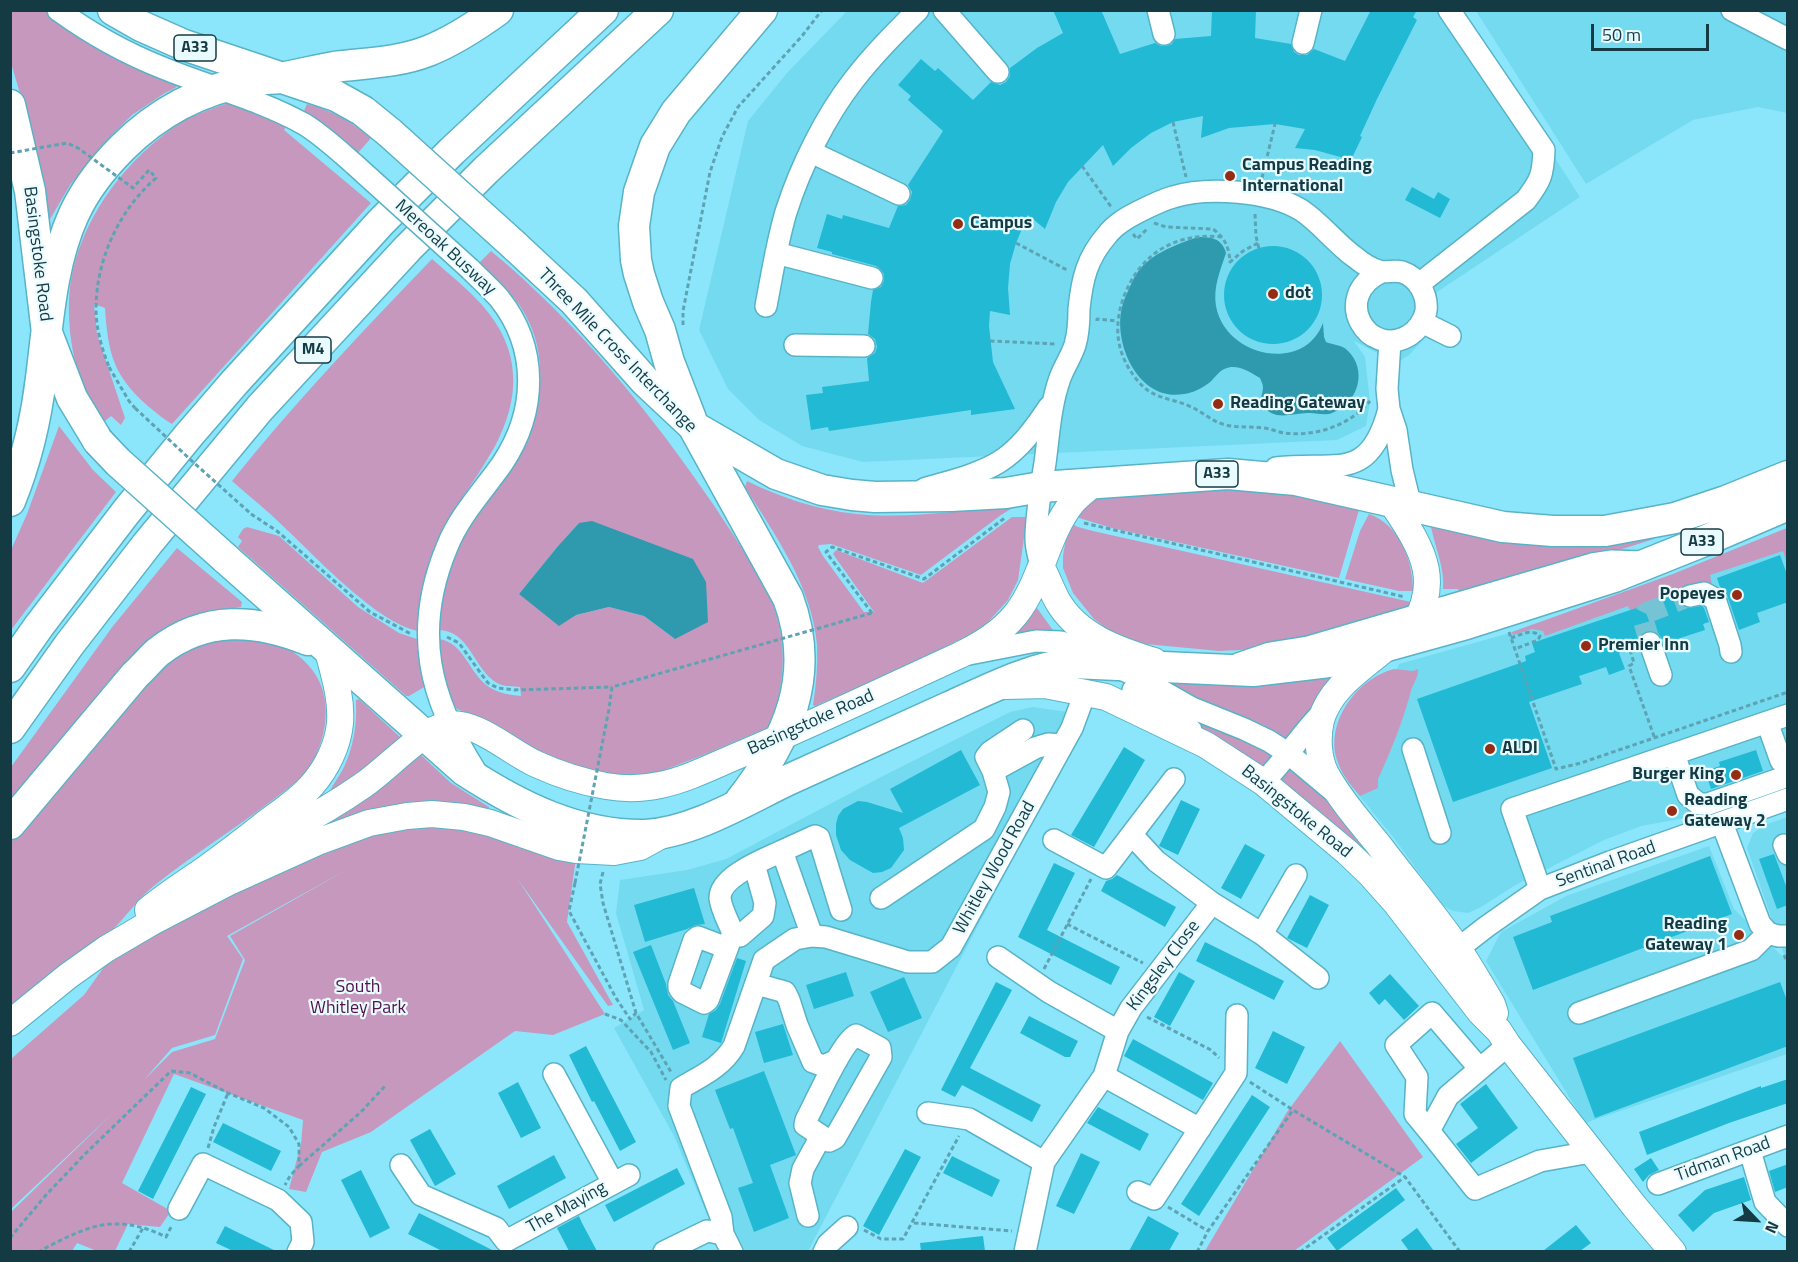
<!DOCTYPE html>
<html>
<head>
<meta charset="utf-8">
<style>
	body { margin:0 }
	#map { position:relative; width:1798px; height:1262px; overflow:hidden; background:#8ce6fb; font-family:"Titillium Web",sans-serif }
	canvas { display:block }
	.frame { position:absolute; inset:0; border:12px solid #143b43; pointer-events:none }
	.north { position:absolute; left:1726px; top:1190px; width:60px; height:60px; -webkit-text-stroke:4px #eafbff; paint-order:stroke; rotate:115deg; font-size:16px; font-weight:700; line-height:24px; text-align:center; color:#143b43 }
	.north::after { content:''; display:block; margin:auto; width:21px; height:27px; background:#143b43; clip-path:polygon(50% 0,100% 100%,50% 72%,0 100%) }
	.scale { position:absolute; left:1591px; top:24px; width:118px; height:27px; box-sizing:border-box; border:3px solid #143b43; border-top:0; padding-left:8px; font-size:18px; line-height:21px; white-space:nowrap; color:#143b43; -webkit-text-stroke:4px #eafbff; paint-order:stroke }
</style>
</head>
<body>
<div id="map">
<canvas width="1798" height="1262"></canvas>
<div class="frame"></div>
<div class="north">N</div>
<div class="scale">50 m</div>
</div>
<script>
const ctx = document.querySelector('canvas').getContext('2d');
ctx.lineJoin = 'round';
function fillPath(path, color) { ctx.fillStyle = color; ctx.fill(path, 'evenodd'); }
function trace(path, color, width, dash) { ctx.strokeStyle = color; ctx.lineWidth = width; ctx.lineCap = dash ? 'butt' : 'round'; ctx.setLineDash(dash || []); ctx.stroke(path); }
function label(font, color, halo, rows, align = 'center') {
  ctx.font = font + ' "Titillium Web",sans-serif'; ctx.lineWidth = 4.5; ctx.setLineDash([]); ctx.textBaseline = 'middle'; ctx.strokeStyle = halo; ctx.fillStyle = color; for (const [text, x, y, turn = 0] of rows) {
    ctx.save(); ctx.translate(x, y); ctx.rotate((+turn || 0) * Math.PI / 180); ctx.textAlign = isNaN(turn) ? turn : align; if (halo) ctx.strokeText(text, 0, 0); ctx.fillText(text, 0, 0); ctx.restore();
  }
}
const built = new Path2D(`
	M847 11H1460L1580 197 1437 292 1435 321 1424 339 1409 355 1397 363 1354 341 1365 357 1370 402 1366 426 1337 440 863 462 802 446 759 420 728 389 699 330 748 121 787 73Z
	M1476 11H1787V113L1758 107 1693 120 1586 184Z
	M1787 528V781L1691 817 1641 826 1604 840 1514 886 1481 907 1468 913 1453 911 1442 905 1394 838 1348 782 1399 664 1506 634 1579 609 1673 574Z
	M1033 707 1088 715 808 1251H737L708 1217 674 1136 614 1028 644 1010 616 913 620 880 687 870 726 859 881 777 1010 712Z
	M1787 817V1054L1585 1123 1486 961 1501 932 1566 896 1709 846 1734 909 1786 960 1747 848 1753 833 1765 825Z`);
const green = new Path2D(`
	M10 11H45L62 24 179 84 175 88 165 93 132 115 108 139 70 185 49 221 47 220 26 114 11 63Z
	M232 102 287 124 284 130 371 203 172 424C163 419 157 413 149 407 113 376 108 353 105 308L94 304 97 334 125 418 121 425 111 416 104 422C96 409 88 396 82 382 69 351 65 302 73 270 87 210 128 159 177 125 194 114 213 108 232 102Z
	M307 104C331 110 352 122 371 138L358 153 303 113Z
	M491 251C579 324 651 413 715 507 728 527 742 547 754 568 759 576 765 584 768 592 784 627 787 665 777 703 775 712 772 720 767 728L701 756 654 774 634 777 590 771 551 757 533 748 491 722 457 709 452 704 442 676 439 639C465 643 469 674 489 687 498 693 510 695 521 696L520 687C512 686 504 687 497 683 473 669 470 630 438 630 439 609 442 587 448 567 451 558 456 550 460 542 463 535 466 528 470 521 483 501 503 485 515 463 543 418 552 353 520 306 509 290 494 277 479 263ZM579 523 675 639 644 616 609 607 576 615 519 594 558 546Z
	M432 259C449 274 467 288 482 305 522 350 521 398 494 448 484 465 473 482 462 498 457 506 451 513 447 521 430 555 426 595 418 631 377 623 316 557 284 527 268 511 250 497 232 481 294 403 363 331 432 259Z
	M59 426 93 470 116 492 11 630V550L27 514Z
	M747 481C782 498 818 510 857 514 909 519 963 510 1014 506V507L1001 515 921 575 831 544 819 545 818 547 823 556 864 612H874L833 554 836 550 923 583 1012 517H1027L1018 580 1008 600 988 622 973 633 889 674 815 706 813 705C816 685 818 665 817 645 812 586 775 535 745 487Z
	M1201 487 1277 490 1352 507 1359 510 1339 578 1112 528 1079 518 1075 514 1086 504 1095 499Z
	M1369 514C1400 525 1413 561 1413 591H1399L1345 579 1360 531Z
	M1072 524 1078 527 1093 531 1411 602 1408 610 1263 649 1219 651 1135 643 1115 635 1094 619 1073 593 1063 568V556L1067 532Z
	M1432 525 1652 536 1654 539 1543 574 1461 597 1458 589H1443C1445 569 1435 547 1431 527Z
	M247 527 279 536 358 607 399 633 420 640 426 686 409 696H406L238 547 242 541 238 537 243 529Z
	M1787 528V563L1783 551 1710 575 1712 585 1689 593 1688 591 1630 610 1628 606 1545 636 1543 631 1532 629 1513 635 1512 632 1673 574Z
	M177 548 242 602 241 607 214 611 11 809V767L113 626Z
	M1037 608 1055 633 1014 635Z
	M233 634C246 637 260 638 273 642 297 650 320 671 324 696 329 719 323 745 310 766 300 781 284 791 270 802 233 830 191 856 155 885 137 899 125 919 108 934 77 960 43 984 11 1009L10 843 82 751 174 653Z
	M1394 669 1413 671 1418 669C1419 677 1413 683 1411 691 1403 721 1391 751 1378 779V788L1360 796C1351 785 1341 774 1337 760 1325 721 1358 678 1394 669Z
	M1338 674 1291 742 1261 725 1200 700 1173 684 1174 682 1244 686 1275 684Z
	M359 699 401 738 374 764 329 794C332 785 339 777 343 769 353 749 357 726 356 704V700Z
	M1196 715 1282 753 1270 771 1192 722Z
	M420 754 451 783 489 807V809L467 806 280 845Z
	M1289 762 1306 773 1405 891 1275 776Z
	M440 819 576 858 567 922 613 1005 608 1006 517 878 605 1014 553 1035 515 1031 371 1132 322 1152 306 1192 289 1189 301 1144 303 1120 174 1074 122 1183 171 1211 160 1227 128 1224 115 1251H97L77 1243 72 1251H11V1212L114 1112 11 1209V1059L84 995 109 960 160 926 330 844ZM350 868 230 936 245 960 215 1039 172 1052 144 1080 172 1048 215 1035 243 959 227 936Z
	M1340 1041 1423 1157 1294 1251H1205L1287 1112Z`);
const water = new Path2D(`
	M1198 237C1211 237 1222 238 1226 253 1220 271 1213 287 1216 306 1225 357 1304 374 1323 323L1324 337 1326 342C1333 345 1342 345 1347 350 1368 369 1359 403 1332 413 1324 416 1318 413 1310 413 1294 412 1274 423 1263 405 1259 399 1263 394 1263 387 1263 384 1261 381 1260 378 1252 373 1241 366 1231 367 1219 369 1217 376 1209 383 1202 388 1193 393 1184 394 1141 402 1115 349 1121 312 1123 300 1129 289 1134 278 1146 255 1175 245 1198 237Z
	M592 521 693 559 706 582 708 622 675 639 644 616 609 607 576 615 559 626 519 594 558 546 579 523Z`);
const building = new Path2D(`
	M1053 10H1101L1120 54 1155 43 1161 46H1167L1172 44 1175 39 1211 36 1212 10H1256L1255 38 1291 44 1294 52 1299 55H1307L1314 49 1345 61 1371 10H1417L1413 17 1417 20 1377 99 1360 136 1362 137 1351 160 1315 150 1295 148 1305 129 1275 124 1229 128 1201 138 1203 116 1173 122 1151 133 1131 148 1113 166 1103 145 1068 182 1056 202 1045 229 1028 215 1016 243 1010 264 1008 288 1010 315 990 311 989 326 993 362 1015 409 971 415V410L829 431 828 427 811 430 806 395 823 393 822 387 869 381 867 358 875 353 877 347 875 339 868 334 871 302 873 290 881 287 884 281V274L880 269 876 266 832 254V252L817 248 827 214 842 219 843 215 889 228 898 206 906 205 910 200 912 192 908 185 943 131 908 100 911 96 898 85 921 59 935 71 938 68 973 100 991 82 1000 85 1006 82 1010 76V68L1037 48 1063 33Z
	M1412 187 1434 199 1438 192 1450 199 1440 218 1405 200Z
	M1224 295a49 49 0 1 1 98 0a49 49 0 1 1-98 0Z
	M1780 555 1788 577V602L1757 613 1760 622 1739 630 1727 595 1720 587 1717 578Z
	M1678 594 1680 604 1686 608 1702 606 1704 608 1709 622 1703 624 1705 630 1665 643 1664 638 1662 639 1658 633 1652 630 1645 631 1640 635 1638 640V647L1619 653 1625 669 1609 675 1606 667 1579 676 1582 684 1529 702 1552 768 1453 802 1417 699 1526 661 1525 656 1535 652 1532 643Z
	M1124 747 1145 760 1094 847 1071 835Z
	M961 750 980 785 899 828 903 838 904 850 891 868 882 872 873 873 850 860 841 850 836 835V824L838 816 843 809 858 801 867 802 903 813 890 789Z
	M1756 750 1763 771 1711 789 1705 771 1720 766 1719 762Z
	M1181 800 1200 809 1178 855 1159 846Z
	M1245 844 1265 855 1241 899 1221 888Z
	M1774 854 1788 891V905L1777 909 1759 859Z
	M1710 856 1732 914 1533 990 1513 937 1552 922 1550 916Z
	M1054 863 1075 873 1047 930 1120 967 1111 985 1018 937Z
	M1117 875 1176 907 1165 927 1101 891 1106 881 1112 879Z
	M694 888 705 924 696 925 687 929 645 942 634 905Z
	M1310 895 1329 905 1307 948 1287 938Z
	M1205 942 1284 981 1274 1000 1196 961Z
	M651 945 666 984 668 995 673 1001 690 1043 673 1050 633 952Z
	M737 958 746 961 721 1043 702 1037 709 1014 716 1010 720 1004Z
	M846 972 854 996 814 1009 806 985Z
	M1179 972 1195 981 1170 1026 1154 1017Z
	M1390 974 1419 1006 1404 1020 1385 999 1379 1005 1369 993Z
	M904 977 922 1018 888 1032 870 992Z
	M996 982 1012 990 970 1068 1041 1105 1032 1122 962 1085 955 1097 941 1090Z
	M1780 982 1788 1003V1046L1595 1118 1573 1058Z
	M1029 1016 1078 1041 1070 1057H1065L1020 1033Z
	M783 1024 793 1055 764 1063 755 1032Z
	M1273 1031 1305 1047 1287 1084 1255 1068Z
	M1133 1039 1213 1083 1203 1100 1124 1056Z
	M586 1046 636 1142 620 1151 594 1101 592 1102 569 1055Z
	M764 1071 796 1155 770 1165 789 1218 754 1232 738 1188 753 1183 733 1128 730 1129 715 1090Z
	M1788 1079V1103L1729 1123 1647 1155 1639 1132 1761 1086V1088Z
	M518 1082 541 1128 521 1138 498 1093Z
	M1486 1084 1518 1128 1471 1163 1456 1144 1478 1128 1460 1104Z
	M191 1087 206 1094 153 1199 138 1191Z
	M1252 1095 1270 1107 1199 1216 1181 1204Z
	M1098 1107 1149 1134 1140 1151 1087 1123Z
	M223 1123 281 1151 271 1171 213 1142Z
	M430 1129 456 1174 435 1186 410 1140Z
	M905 1149 921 1157 879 1235 863 1226Z
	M1081 1153 1100 1162 1074 1214 1056 1206Z
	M554 1155 566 1178 509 1209 497 1186Z
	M952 1156 1000 1180 992 1197 943 1173Z
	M1651 1158 1659 1170 1649 1175 1643 1182 1634 1169Z
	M1788 1164V1187L1775 1192 1769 1171Z
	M677 1168 685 1184 614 1222 605 1205Z
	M361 1170 390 1228 370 1238 341 1180Z
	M1744 1177 1751 1200 1714 1213 1693 1232 1678 1215 1705 1190Z
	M1396 1188 1405 1200 1337 1251 1327 1238Z
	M419 1213 455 1231 494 1251H442L408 1234Z
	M579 1216 582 1223 597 1251H569L557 1228Z
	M1148 1216 1179 1233 1169 1251H1129Z
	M1576 1225 1591 1243 1580 1251H1543Z
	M225 1226 239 1233 276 1251H233L216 1243Z
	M1417 1228 1434 1251H1409L1401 1240Z
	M983 1236 985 1251H921L920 1243Z`);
const minorTunnel = new Path2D(`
	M1650 643 1643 619 1646 613 1690 596`);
const path = new Path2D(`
	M1173 122 1186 177
	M1082 166 1112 208
	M1262 178 1275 124
	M1255 214 1256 236 1259 249
	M1154 223 1166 227 1213 229C1225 238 1229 247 1230 262L1243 251 1258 243
	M1133 234 1137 239 1147 229
	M1222 237C1175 232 1139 254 1123 299 1113 329 1117 355 1137 380 1153 400 1169 397 1189 406 1202 411 1212 422 1226 425 1238 428 1250 426 1262 428 1270 428 1277 432 1284 433 1317 437 1350 425 1370 401
	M1016 243 1067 270
	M1097 321V319L1117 321
	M683 325V311L710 172 722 137 738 107 802 36 822 10
	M990 341 1057 344
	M109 367 129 401 135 408
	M251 514 277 531 370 612 411 634
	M1084 523 1405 597
	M872 613 826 552 832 547 924 579 1006 517
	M1509 632 1556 769 1581 763 1788 692
	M447 637 459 643 482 675 488 683 498 688 514 690 612 687
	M1511 638C1520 635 1532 628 1540 636L1538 640 1515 649
	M1630 650 1634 663 1629 666 1655 739
	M603 872 600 884 603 903 636 1013 671 1072
	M575 883 569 911 616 998 630 1019 636 1013
	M1067 924 1143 963
	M1784 955 1788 964
	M1044 969 1091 879
	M605 1014 621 1020 651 1052 666 1080
	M1147 1017 1211 1050 1219 1058
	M1250 1082 1293 1110 1405 1177 1460 1252
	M208 1148 214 1127 228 1093
	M299 1166 361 1112 385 1086
	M1168 1207 1208 1231
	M914 1223 1012 1231
	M864 1230 881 1239H903L959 1136
	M10 1238 46 1195 86 1153 171 1071 190 1073 228 1093 264 1108 289 1127 299 1144V1166L290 1176 285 1185
	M38 1252C61 1240 87 1225 112 1224 131 1223 150 1229 166 1237L172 1225
	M129 1252 143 1228
	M1197 1252 1208 1231 1293 1110
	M1300 1252 1405 1177`);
const minor = new Path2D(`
	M58 10C91 34 125 53 163 68 209 87 259 99 304 124 322 135 338 150 354 164
	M944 10 998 72
	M1158 10 1164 34
	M1732 10 1788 39
	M1303 43 1311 10
	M811 152 899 194
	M776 253 872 278
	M470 269C480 279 490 288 499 298 539 348 537 412 502 464 483 491 459 516 447 547 412 631 429 698 476 772
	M1419 284 1526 200C1541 180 1543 175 1544 150L1449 10
	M766 306C772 275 777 242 786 212 800 168 825 117 853 81 872 56 895 33 918 10
	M1422 322 1450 336
	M1390 341 1387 389 1389 409 1396 430 1402 470 1411 507 1412 517
	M795 345 864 346
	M1276 468C1336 461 1369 484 1389 409
	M924 489C947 482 978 475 999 462 1020 449 1035 428 1049 407
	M1041 566C1039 557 1036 548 1036 539 1036 514 1041 488 1045 463 1049 434 1050 406 1060 378 1064 367 1071 357 1075 345 1078 335 1079 321 1079 309 1082 279 1087 258 1107 235 1115 224 1128 217 1140 211 1150 206 1162 200 1173 197 1208 186 1270 191 1301 210 1321 223 1336 244 1356 258 1362 263 1372 269 1379 271 1386 273 1394 270 1402 272 1418 277 1428 295 1426 311 1424 321 1417 331 1408 336 1368 359 1330 297 1381 272
	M1690 596 1704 593 1715 599 1730 645 1731 652
	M1650 643 1661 675
	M969 654 1036 641 1061 642 1073 646 1136 676 1192 708 1244 729 1269 741 1289 754 1332 790
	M1238 664 1270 653 1308 647 1592 564 1612 561 1642 562
	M1133 690 1165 710 1191 730
	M1767 722 1781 761
	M1413 749 1440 833
	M1674 754 1688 795 1699 804H1708L1788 776
	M993 771 1035 748 1048 744 1062 745
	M1263 782C1286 760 1302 732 1325 710
	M1132 835 1156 861 1212 903 1262 934 1318 978
	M1054 840 1106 868 1174 779
	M1784 845 1788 854
	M782 851 815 836 819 838 841 910
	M754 864 765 903 763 916 740 936 733 933C729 923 721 909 720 898 720 876 765 859 782 851L812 936
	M1540 889 1512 809 1788 715
	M881 898 984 829 995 807 999 792 993 771 986 757 990 752 1023 730
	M1768 933 1778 936H1788
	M1262 934 1296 875
	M727 948 698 937 694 940 679 984V988L682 992 704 1003 708 1000 733 933
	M998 957 1049 992 1118 1031
	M1446 958 1486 927 1540 889 1610 862 1788 799
	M756 984 785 992 789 1000 797 1025 813 1062 824 1066 837 1060
	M1579 1013 1751 950 1768 933 1760 924 1722 823
	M856 1035 880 1048 881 1057 835 1138 829 1141 805 1125 806 1120C816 1102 841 1043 856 1035Z
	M1508 1045 1448 1096 1429 1131 1475 1189 1540 1161 1591 1152
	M554 1074 613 1183
	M1104 1076 1200 1129
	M928 1113 969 1119 1044 1162
	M1429 1131 1415 1114 1417 1077 1396 1045 1432 1013 1479 1068
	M1750 1151 1765 1202 1788 1226
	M401 1165 421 1195 496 1228 506 1241 629 1175
	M1658 1184 1788 1136
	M1138 1192 1154 1199 1236 1073 1237 1015
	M179 1209 203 1164 278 1200 301 1222 303 1242 298 1252
	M808 1216 800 1183 803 1169 821 1136
	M664 1252 707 1231 723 1234
	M732 1252 723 1234 721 1217 679 1106 681 1088C701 1076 722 1067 734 1046L764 960 795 939 812 936 826 937 908 962H932L951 947 1072 728 1085 693
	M824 1252 828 1244 847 1227
	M1025 1252 1044 1162 1104 1076 1118 1031 1131 1008 1212 903`);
const major = new Path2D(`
	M1391 502C1426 553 1444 584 1405 640
	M1041 566C1047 577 1051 589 1057 600 1077 636 1118 650 1154 661
	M1387 647C1362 669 1331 686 1321 720 1317 737 1318 759 1326 774 1340 799 1360 822 1378 844 1405 880 1436 916 1461 953 1472 970 1482 987 1492 1004L1495 1013
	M1006 686 1045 685 1106 697 1206 745 1263 782 1347 852 1370 874 1395 902 1480 1012 1499 1031 1508 1045 1635 1207 1673 1252
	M206 869C260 845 313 820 362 786 385 771 422 730 446 725 475 719 511 753 536 764 558 774 582 782 606 786 624 789 642 789 660 785 689 779 717 764 744 753 817 722 888 688 960 655 980 645 1001 633 1016 614 1042 581 1046 536 1072 503 1078 496 1086 490 1093 484
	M148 910C166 895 185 883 204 870 225 855 246 839 266 823 282 811 299 800 312 785 327 768 338 745 340 723 342 699 334 674 328 651
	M10 1023 68 976 106 949 152 922 227 883 320 841 369 823 407 816 432 814 464 817 490 823 559 847 576 850 614 852 640 847 660 836`);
const highway = new Path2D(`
	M113 10 141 26 184 45 336 96 363 111 390 133
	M10 105 30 191 47 333 72 398 98 441
	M515 246 574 301 645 381 693 426 788 598C817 675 788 740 740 801
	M691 419 669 362 660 330 648 302 639 274 636 260 634 226 639 192 655 146 676 112 762 10
	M693 426 776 474 822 490 852 495 875 497 951 496 1006 493 1041 487 1228 474 1296 480 1503 527 1553 531H1605L1675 518 1726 501 1788 476
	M10 501C26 462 36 420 41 378 48 324 51 264 74 214 86 188 102 168 122 148 157 113 199 90 249 81 259 79 270 79 280 78 298 75 316 70 334 67 365 63 397 63 428 51 453 41 476 26 498 10
	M225 558 465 771C519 806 578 836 645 835 693 833 746 800 788 780 842 755 896 731 949 707 989 689 1029 668 1073 663L1253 671 1329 662 1466 624 1614 577 1704 541 1788 505
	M10 667 39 626 126 512 189 435 234 383 381 222 452 151 603 10
	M10 728 69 645 148 543 260 408 408 248 486 170 658 10
	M10 824 135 675C143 668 150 659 158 652 205 615 256 619 308 640`);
const pathBridge = new Path2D(`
	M10 153 67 143 78 148 133 188 149 170 156 178C119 210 96 260 96 309 96 329 102 349 109 367
	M135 408 193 462 251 514
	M575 883 609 709 612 687 872 613`);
const minorBridge = new Path2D(`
	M354 164 470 269`);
const highwayBridge = new Path2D(`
	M390 133 515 246
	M98 441 118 462 225 558`);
const markers = [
	[1230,176,6,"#952c14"],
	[958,224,6,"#952c14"],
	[1273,294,6,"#952c14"],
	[1218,404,6,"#952c14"],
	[1737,595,6,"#952c14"],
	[1586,646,6,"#952c14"],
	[1490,749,6,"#952c14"],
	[1736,775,6,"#952c14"],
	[1672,811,6,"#952c14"],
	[1739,935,6,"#952c14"]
];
const shields = [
	[195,48,42],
	[313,350,36],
	[1217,474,42],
	[1702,542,42]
];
const shieldNames = [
	["A33",195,48],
	["M4",313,350],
	["A33",1217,474],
	["A33",1702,542]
];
const poiNames = [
	["Campus Reading",1242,166],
	["International",1242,187],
	["Campus",970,224],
	["dot",1285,294],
	["Reading Gateway",1230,404],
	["Popeyes",1725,595,"right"],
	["Premier Inn",1598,646],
	["ALDI",1502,749],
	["Burger King",1724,775,"right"],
	["Reading",1684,801],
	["Gateway 2",1684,822],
	["Reading",1727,925,"right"],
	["Gateway 1",1727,946,"right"]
];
const streetNames = [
	["Mereoak Busway",445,248,43],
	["Basingstoke Road",37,254,83],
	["Three Mile Cross Interchange",617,351,46],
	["Basingstoke Road",811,723,-24],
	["Basingstoke Road",1296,812,39],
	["Sentinal Road",1606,865,-20],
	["Whitley Wood Road",995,868,-61],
	["Kingsley Close",1164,966,-53],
	["Tidman Road",1723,1160,-20],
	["The Maying",567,1208,-29]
];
const parkNames = [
	["South",358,988],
	["Whitley Park",358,1009]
];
fillPath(built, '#74daf0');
fillPath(green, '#c798bd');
fillPath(water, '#2f99ae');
fillPath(building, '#21b9d4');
trace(minorTunnel, '#74c4d6', 21, [21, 10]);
trace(minor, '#58b3c7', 24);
trace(major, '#58b3c7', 28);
trace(highway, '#58b3c7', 33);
trace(path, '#5da3b3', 3, [4.5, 3]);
trace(minor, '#fff', 21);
trace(major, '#fff', 26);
trace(highway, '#fff', 30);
trace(minorBridge, '#58b3c7', 24, []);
trace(highwayBridge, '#58b3c7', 33, []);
trace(pathBridge, '#5da3b3', 3, [4.5, 3]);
trace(minorBridge, '#fff', 21);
trace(highwayBridge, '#fff', 30);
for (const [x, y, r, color] of markers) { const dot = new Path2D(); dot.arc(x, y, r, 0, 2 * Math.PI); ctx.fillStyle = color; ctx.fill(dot); trace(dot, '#eafbff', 2); }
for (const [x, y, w] of shields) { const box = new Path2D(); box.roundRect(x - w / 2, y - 13, w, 26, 4.5); ctx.fillStyle = '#eafbff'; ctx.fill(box); trace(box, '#143b43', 1.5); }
label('bold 16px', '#143b43', null, shieldNames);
label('bold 18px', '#143b43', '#eafbff', poiNames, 'left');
label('18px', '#143b43', '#eafbff', streetNames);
label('18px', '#55114c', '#eafbff', parkNames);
</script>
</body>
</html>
